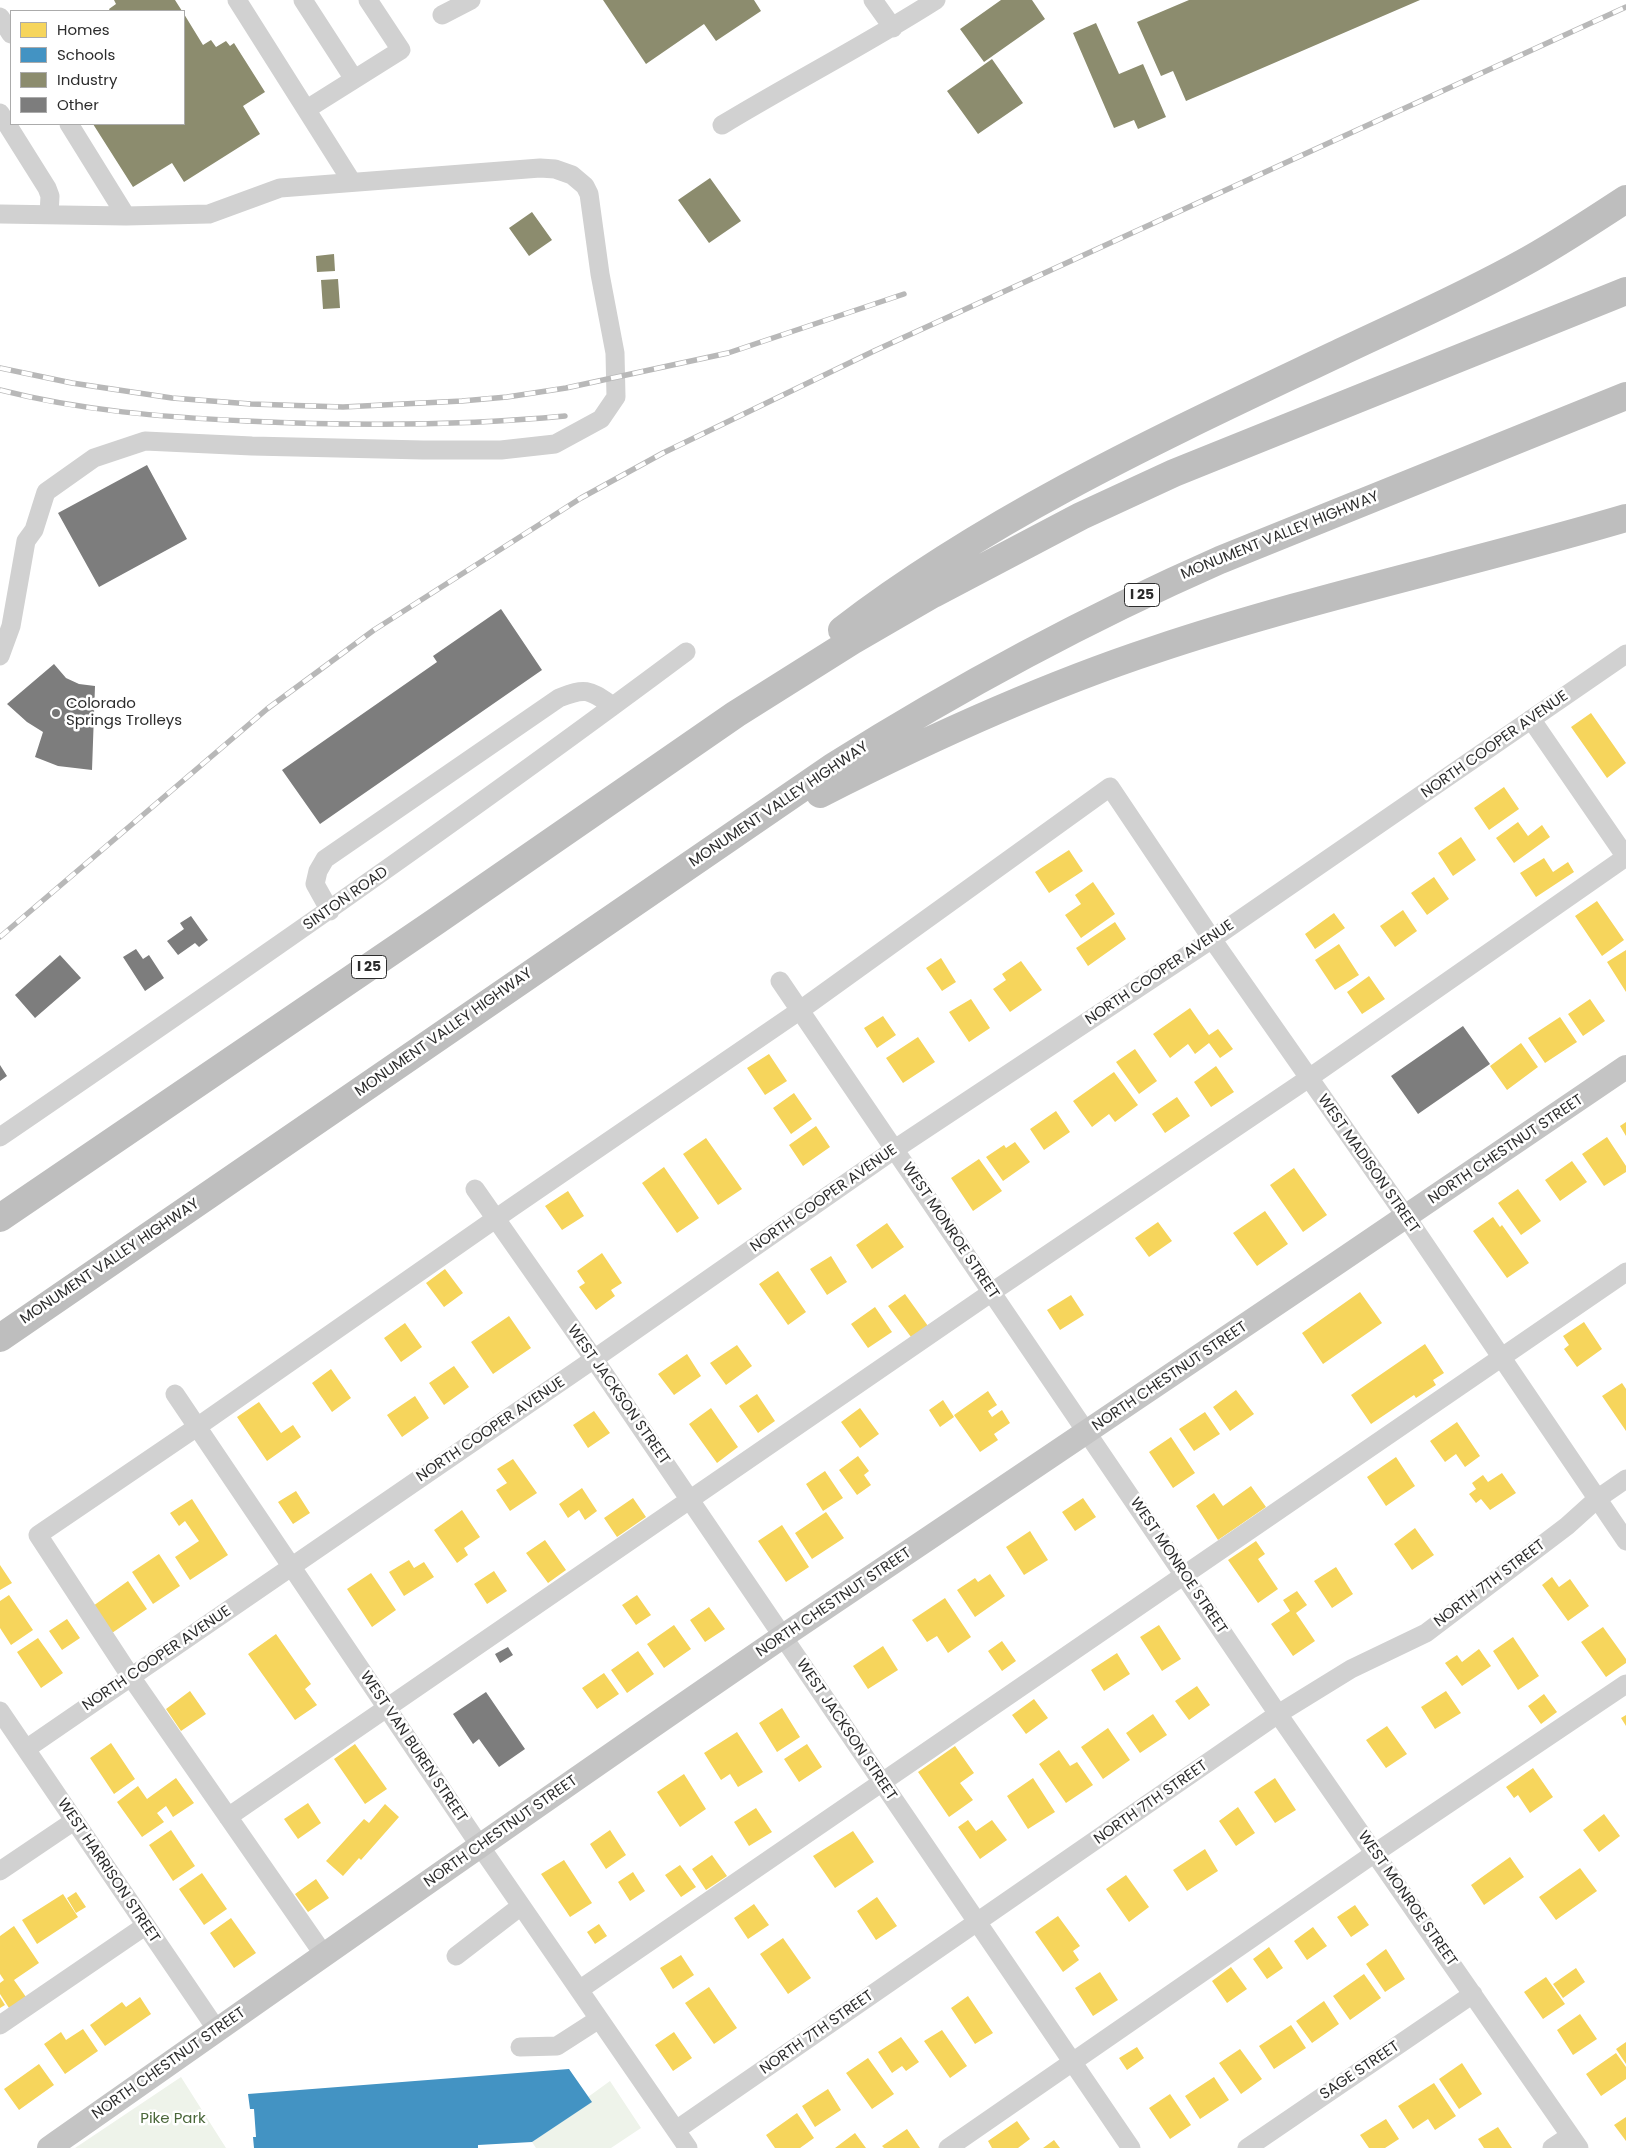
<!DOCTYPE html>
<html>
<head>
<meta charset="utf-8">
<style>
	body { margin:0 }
	#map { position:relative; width:1626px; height:2148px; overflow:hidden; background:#fff; font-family:Poppins,sans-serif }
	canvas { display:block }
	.legend { position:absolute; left:10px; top:10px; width:175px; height:115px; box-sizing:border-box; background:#fff; border:1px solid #ababab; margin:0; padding:6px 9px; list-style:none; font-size:15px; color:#2c2c2c }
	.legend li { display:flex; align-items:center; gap:10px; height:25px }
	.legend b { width:25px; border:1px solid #ababab }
</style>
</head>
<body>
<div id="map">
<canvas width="1626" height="2148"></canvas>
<ul class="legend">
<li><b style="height:14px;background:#f6d55c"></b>Homes</li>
<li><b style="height:14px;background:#4393c3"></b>Schools</li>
<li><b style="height:14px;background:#8c8c6e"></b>Industry</li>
<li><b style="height:14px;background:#7d7d7d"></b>Other</li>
</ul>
</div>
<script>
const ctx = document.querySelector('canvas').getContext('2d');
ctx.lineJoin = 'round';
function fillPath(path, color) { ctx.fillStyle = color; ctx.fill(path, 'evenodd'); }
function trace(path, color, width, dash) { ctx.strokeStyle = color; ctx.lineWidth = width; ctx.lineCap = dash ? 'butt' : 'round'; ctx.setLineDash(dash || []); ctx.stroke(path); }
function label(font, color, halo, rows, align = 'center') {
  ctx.font = font + ' Poppins,sans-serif'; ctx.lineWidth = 5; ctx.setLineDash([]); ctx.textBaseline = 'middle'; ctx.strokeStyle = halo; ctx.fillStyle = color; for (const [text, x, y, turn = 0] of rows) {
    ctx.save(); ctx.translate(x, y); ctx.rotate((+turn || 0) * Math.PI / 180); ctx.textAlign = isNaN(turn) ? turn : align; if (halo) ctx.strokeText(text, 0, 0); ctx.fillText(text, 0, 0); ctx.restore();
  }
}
const green = new Path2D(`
	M181 2077 226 2148H75Z
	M610 2081 641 2128 611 2148H536L532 2142 591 2102 588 2097Z`);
const homes = new Path2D(`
	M1591 713 1626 763 1607 778 1571 727Z
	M1504 787 1519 809 1489 830 1474 808Z
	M1518 822 1528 836 1542 825 1550 837 1514 863 1496 838Z
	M1461 837 1476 860 1453 876 1438 853Z
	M1069 850 1083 871 1049 893 1035 872Z
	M1544 858 1553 872 1568 862 1574 872 1536 897 1520 873Z
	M1434 877 1449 899 1427 915 1411 893Z
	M1093 882 1115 914 1081 938 1065 915 1081 904 1075 895Z
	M1597 901 1624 940 1602 956 1575 916Z
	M1403 910 1417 931 1395 947 1380 926Z
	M1334 913 1345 928 1315 949 1305 934Z
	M1115 922 1126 939 1088 966 1076 948Z
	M1339 944 1359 975 1335 990 1315 960Z
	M1626 950V992L1607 962Z
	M941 958 956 982 942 991 926 968Z
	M1021 961 1042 990 1010 1012 993 989 1006 980 1002 974Z
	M1369 976 1385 999 1362 1014 1347 992Z
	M971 999 990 1028 969 1042 949 1012Z
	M1590 999 1605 1021 1583 1036 1568 1014Z
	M1190 1008 1209 1035 1218 1029 1233 1049 1220 1058 1209 1043 1195 1054 1188 1044 1170 1058 1153 1034Z
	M883 1016 896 1035 877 1048 864 1028Z
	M1560 1017 1577 1042 1545 1063 1528 1038Z
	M918 1037 935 1062 903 1083 886 1058Z
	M1521 1043 1538 1067 1507 1090 1490 1066Z
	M1135 1049 1157 1081 1139 1094 1116 1062Z
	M769 1054 787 1081 765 1095 747 1068Z
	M1216 1066 1234 1092 1211 1107 1194 1082Z
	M1114 1072 1138 1105 1115 1122 1109 1114 1092 1127 1073 1101Z
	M794 1093 812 1119 791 1134 773 1108Z
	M1177 1097 1190 1116 1165 1133 1152 1114Z
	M1056 1111 1070 1132 1044 1150 1030 1129Z
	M1626 1122V1136L1620 1126Z
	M816 1126 830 1147 803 1166 789 1145Z
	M1607 1137 1626 1166V1172L1604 1186 1582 1154Z
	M706 1138 742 1189 718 1205 683 1154Z
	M1015 1142 1030 1162 1003 1181 986 1157 1004 1145 1006 1148Z
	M979 1159 1002 1191 973 1211 951 1178Z
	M1572 1161 1587 1182 1560 1201 1545 1180Z
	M664 1167 699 1218 677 1233 642 1183Z
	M1294 1168 1327 1215 1303 1232 1270 1185Z
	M1518 1189 1541 1221 1521 1235 1498 1203Z
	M568 1191 584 1216 562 1230 545 1206Z
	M1265 1211 1288 1244 1257 1266 1233 1233Z
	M1493 1217 1500 1227 1502 1225 1529 1263 1507 1278 1473 1231Z
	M1158 1222 1172 1241 1149 1257 1135 1238Z
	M887 1223 904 1247 872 1269 856 1245Z
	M602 1253 622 1283 611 1290 615 1296 596 1310 579 1287 585 1283 577 1271Z
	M831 1256 847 1282 827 1295 810 1269Z
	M445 1269 463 1293 444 1307 426 1283Z
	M778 1271 806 1312 788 1325 759 1284Z
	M1360 1292 1382 1323 1323 1364 1302 1333Z
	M905 1294 928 1326 911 1337 888 1306Z
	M1071 1295 1084 1315 1060 1330 1047 1310Z
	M875 1307 892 1332 868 1348 851 1324Z
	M509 1316 531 1348 493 1374 471 1342Z
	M1584 1322 1602 1349 1577 1367 1564 1349 1569 1345 1563 1336Z
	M405 1323 422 1347 401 1362 384 1338Z
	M1425 1344 1444 1373 1433 1380 1436 1385 1416 1398 1414 1395 1371 1424 1351 1395Z
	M737 1345 752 1366 726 1385 710 1363Z
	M687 1354 701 1376 674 1395 658 1374Z
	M454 1366 469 1387 444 1405 429 1383Z
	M331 1369 351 1398 332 1412 312 1383Z
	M1622 1383 1626 1389V1431L1602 1396Z
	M1236 1390 1254 1414 1230 1431 1213 1407Z
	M988 1391 997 1405 988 1411 992 1417 1002 1410 1010 1423 994 1434 998 1440 980 1452 954 1415Z
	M757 1394 775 1421 758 1433 739 1406Z
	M415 1396 429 1418 402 1437 387 1415Z
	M943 1400 954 1417 940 1427 929 1410Z
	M259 1402 281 1433 293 1425 301 1437 267 1461 237 1417Z
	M711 1408 738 1447 717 1463 689 1424Z
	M860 1408 879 1434 860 1448 841 1422Z
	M594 1411 610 1433 588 1448 573 1425Z
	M1205 1412 1220 1434 1194 1451 1179 1429Z
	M1457 1422 1480 1456 1465 1467 1456 1454 1445 1462 1430 1441Z
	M1171 1437 1195 1473 1173 1488 1149 1452Z
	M858 1456 869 1471 864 1475 871 1485 857 1495 839 1470Z
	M1396 1457 1415 1486 1386 1506 1367 1477Z
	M513 1459 537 1493 510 1511 496 1490 507 1483 497 1469Z
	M825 1471 843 1498 823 1511 806 1484Z
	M1502 1473 1516 1493 1490 1510 1481 1499 1476 1503 1469 1494 1476 1489 1472 1483 1483 1475 1488 1482Z
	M1251 1486 1266 1507 1218 1540 1196 1506 1214 1493 1223 1506Z
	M582 1488 597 1511 585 1520 579 1510 568 1518 559 1504Z
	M296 1491 310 1513 293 1524 278 1502Z
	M633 1498 646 1517 617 1537 604 1518Z
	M1083 1498 1096 1517 1075 1531 1062 1512Z
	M192 1499 228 1555 190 1580 175 1557 199 1541 185 1521 179 1526 170 1513Z
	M462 1510 480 1537 464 1548 468 1555 457 1563 434 1530Z
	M826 1512 844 1538 812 1559 795 1533Z
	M782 1525 809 1567 786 1582 758 1541Z
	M1415 1528 1434 1555 1412 1570 1394 1544Z
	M1030 1531 1048 1560 1024 1575 1006 1547Z
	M545 1540 566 1570 548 1583 526 1553Z
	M1256 1541 1265 1554 1258 1559 1278 1589 1258 1603 1228 1560Z
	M159 1554 180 1586 153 1604 132 1572Z
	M409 1560 414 1568 424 1562 434 1577 404 1596 389 1572Z
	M0 1565 12 1583 0 1590Z
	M1336 1567 1353 1594 1332 1608 1314 1581Z
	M494 1571 507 1591 487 1604 474 1584Z
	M371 1573 396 1610 372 1627 347 1589Z
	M990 1574 1005 1596 975 1617 957 1590 975 1578 978 1582Z
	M1552 1577 1559 1587 1570 1579 1589 1606 1568 1621 1542 1585Z
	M128 1581 147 1609 112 1633 93 1606Z
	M1297 1591 1307 1605 1296 1613 1315 1641 1293 1656 1271 1624 1290 1611 1283 1600Z
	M9 1595 33 1630 11 1645 0 1628V1601Z
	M637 1595 651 1615 636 1625 622 1605Z
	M945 1598 971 1637 948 1653 937 1636 927 1642 912 1620Z
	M709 1607 725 1629 705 1642 690 1620Z
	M67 1619 80 1638 62 1650 49 1631Z
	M674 1625 691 1649 664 1668 647 1644Z
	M1159 1625 1181 1659 1162 1671 1140 1637Z
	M1603 1627 1626 1659V1663L1606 1677 1581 1642Z
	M276 1634 311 1684 305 1689 317 1705 295 1720 248 1654Z
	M1513 1637 1539 1676 1518 1690 1493 1651Z
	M38 1638 63 1673 41 1688 17 1652Z
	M1002 1641 1016 1661 1002 1671 988 1651Z
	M883 1646 898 1670 868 1689 853 1666Z
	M1479 1649 1491 1666 1462 1686 1445 1663 1457 1655 1462 1662Z
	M638 1651 654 1674 627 1693 611 1670Z
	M1117 1653 1130 1674 1104 1691 1091 1670Z
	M604 1673 619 1694 597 1709 582 1688Z
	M1197 1686 1210 1705 1189 1720 1175 1701Z
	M190 1691 206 1714 181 1731 166 1709Z
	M1446 1691 1461 1713 1435 1729 1421 1707Z
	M1544 1694 1557 1712 1541 1724 1528 1706Z
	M1034 1699 1048 1718 1026 1734 1012 1715Z
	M782 1708 800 1737 777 1752 759 1723Z
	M1153 1714 1167 1735 1140 1753 1126 1733Z
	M1626 1715V1726L1621 1718Z
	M1387 1726 1407 1754 1386 1768 1366 1740Z
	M1108 1728 1130 1760 1103 1779 1081 1747Z
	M737 1732 763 1772 738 1787 730 1774 721 1780 704 1753Z
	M111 1743 135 1779 114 1794 90 1758Z
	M355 1744 387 1789 365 1804 334 1759Z
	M807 1744 822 1767 799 1782 784 1759Z
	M955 1746 974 1773 960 1783 973 1800 949 1817 918 1772Z
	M1059 1750 1070 1766 1077 1762 1093 1785 1066 1803 1039 1764Z
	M1533 1768 1553 1797 1530 1813 1518 1795 1514 1798 1506 1787Z
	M684 1774 706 1809 680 1827 657 1792Z
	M176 1778 194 1803 173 1817 166 1806 157 1813 164 1822 142 1837 117 1802 138 1786 147 1799Z
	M1033 1778 1055 1812 1028 1829 1007 1796Z
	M1275 1778 1296 1810 1275 1823 1254 1792Z
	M308 1803 321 1823 298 1839 284 1819Z
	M385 1804 399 1817 361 1860 359 1858 343 1876 326 1861 364 1819 369 1823Z
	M1238 1807 1255 1833 1236 1846 1219 1821Z
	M756 1808 772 1832 749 1846 734 1822Z
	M1604 1814 1620 1836 1599 1852 1583 1830Z
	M968 1820 976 1831 992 1820 1007 1840 980 1859 958 1827Z
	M171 1830 195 1866 173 1881 149 1845Z
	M610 1830 626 1855 606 1869 590 1844Z
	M853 1831 874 1862 835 1888 813 1856Z
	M1205 1849 1218 1871 1187 1891 1173 1870Z
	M712 1855 727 1876 706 1890 692 1869Z
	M1510 1857 1524 1877 1484 1905 1471 1885Z
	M564 1860 592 1903 570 1917 541 1874Z
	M680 1865 696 1887 681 1897 665 1875Z
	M1580 1868 1597 1891 1556 1920 1539 1897Z
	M633 1872 645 1891 630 1901 618 1882Z
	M202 1873 227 1909 204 1925 179 1889Z
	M1126 1875 1149 1907 1129 1922 1106 1889Z
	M316 1879 329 1898 308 1912 295 1894Z
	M76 1892 86 1907 76 1913 67 1898Z
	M63 1894 78 1917 37 1944 22 1920Z
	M877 1897 897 1926 876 1940 857 1911Z
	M754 1904 769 1925 748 1939 734 1918Z
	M1355 1905 1369 1925 1351 1937 1337 1917Z
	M1058 1916 1080 1946 1073 1951 1079 1960 1063 1972 1035 1932Z
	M231 1918 256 1953 234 1968 210 1933Z
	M599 1924 607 1936 595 1944 587 1932Z
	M14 1926 39 1963 14 1980 26 1997 9 2008 0 1994V1983L4 1980 0 1974V1936Z
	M1313 1927 1327 1946 1307 1960 1294 1941Z
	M783 1938 811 1978 788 1994 760 1954Z
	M1269 1947 1283 1968 1267 1979 1253 1959Z
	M1386 1949 1405 1979 1385 1992 1366 1964Z
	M681 1955 694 1975 673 1989 660 1968Z
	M1231 1967 1247 1989 1227 2003 1212 1981Z
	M1576 1968 1585 1982 1563 1998 1553 1984Z
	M1100 1972 1118 2000 1093 2016 1075 1988Z
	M1364 1974 1381 1998 1350 2020 1333 1996Z
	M1546 1977 1565 2004 1543 2019 1524 1992Z
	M709 1987 737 2028 714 2044 685 2003Z
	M968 1996 993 2033 975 2044 951 2008Z
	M0 1997 5 2005 0 2008Z
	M140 1997 151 2014 105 2046 90 2025 122 2002 126 2007Z
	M1324 2001 1339 2024 1312 2043 1296 2021Z
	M1580 2014 1597 2039 1573 2055 1557 2030Z
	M1291 2025 1306 2048 1274 2069 1259 2046Z
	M83 2029 98 2051 65 2074 44 2044 61 2032 66 2040Z
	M942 2030 967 2066 950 2078 924 2041Z
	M674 2032 692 2058 673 2071 655 2045Z
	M901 2037 919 2062 906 2071 902 2066 892 2073 878 2052Z
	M1626 2042V2064L1616 2049Z
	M1137 2047 1144 2058 1127 2070 1119 2058Z
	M1240 2049 1262 2079 1241 2094 1219 2063Z
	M1616 2053 1626 2067V2079L1601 2096 1586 2074Z
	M868 2058 894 2094 872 2109 846 2073Z
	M1462 2063 1482 2094 1459 2109 1439 2079Z
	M39 2064 54 2085 19 2110 4 2089Z
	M1214 2077 1229 2100 1200 2119 1185 2096Z
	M1434 2083 1456 2116 1435 2130 1428 2119 1413 2129 1398 2106Z
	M828 2089 841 2110 815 2127 802 2106Z
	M1170 2094 1191 2125 1170 2139 1149 2108Z
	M797 2113 814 2138 800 2148H775L766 2135Z
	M1626 2117V2141L1614 2125Z
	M1386 2119 1399 2139 1385 2148H1369L1360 2135Z
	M1017 2121 1030 2139 1018 2148H992L988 2141Z
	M1498 2127 1512 2148H1484L1478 2139Z
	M907 2129 920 2148H884L882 2146Z
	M855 2133 866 2148H835Z
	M1054 2140 1060 2148H1043Z`);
const schools = new Path2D(`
	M569 2069 592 2102 532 2142 478 2145V2148H254L253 2137H256L254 2109H250L248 2094Z`);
const industry = new Path2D(`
	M114 0H175L182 11H110L109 9 116 4Z
	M603 0H754L761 11 716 41 704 24 646 64Z
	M1001 0H1032L1045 19 984 62 960 29Z
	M1189 0H1420L1186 101 1173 71 1161 76 1137 22Z
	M184 14 203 45 211 40 216 47 226 41 230 46 234 43 265 92 243 106 260 134 184 182 172 163 133 187 93 124H184Z
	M1096 23 1119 74 1143 64 1166 117 1138 129 1134 120 1114 128 1073 33Z
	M992 59 1023 103 978 134 947 91Z
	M710 178 741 221 709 243 678 200Z
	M532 212 552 240 529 256 509 228Z
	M334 254 335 271 317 272 316 256Z
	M338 279 340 308 323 309 321 280Z`);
const building = new Path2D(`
	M147 465 187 539 99 587 58 513Z
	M501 609 542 670 320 824 282 770 437 662 433 656Z
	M54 664 66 678 79 684 95 686 92 770 58 766 35 757 43 732 27 722 7 704Z
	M191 916 208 940 199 947 195 943 178 955 167 941 184 929 180 923Z
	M136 949 143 959 149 955 164 978 145 991 123 957Z
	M60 955 81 978 35 1018 15 995Z
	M1463 1026 1490 1064 1418 1114 1391 1076Z
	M0 1065 7 1076 0 1081Z
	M508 1647 513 1655 500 1663 495 1654Z
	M486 1692 525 1749 499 1767 479 1739 473 1744 453 1714Z`);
const minor = new Path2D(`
	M237 0 352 182
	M303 0 354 79
	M873 0 893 28
	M442 15 471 0
	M0 17 11 34
	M307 109 401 50 368 0
	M0 113 47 188 50 196 49 215
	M69 124 126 216
	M722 125C793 82 867 44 936 0
	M0 214 126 216 209 214 280 188 540 168 555 169 572 175 585 186 589 194 600 274 615 353 616 397 601 419 555 444 501 450H423L252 446 145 441 94 458 46 492 34 530 26 541 11 626 0 656
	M1531 719 1626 857
	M330 911 315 884 318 871 325 859 559 698C587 687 589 690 613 706
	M780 981 1278 1714 1579 2148
	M0 1137C231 979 461 820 686 652
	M475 1189 594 1359 1131 2148
	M175 1394 480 1846 688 2148
	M0 1711 217 2030
	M26 1749 594 1359 895 1149 1212 939 1626 654
	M228 1817 992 1292 1309 1078 1626 857
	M0 1871 74 1821
	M324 1955 131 1677 38 1535 197 1427 511 1208 799 1011 1110 787 1212 939 1407 1218 1626 1541
	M456 1956 521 1906
	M579 1990 1626 1272
	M0 2025 145 1926
	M520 2047 557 2046 599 2019
	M676 2130 1278 1714 1351 1669 1426 1633 1567 1526 1597 1499 1626 1479
	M948 2148 1375 1853 1626 1684
	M1247 2148 1473 1994
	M1552 2148 1570 2136`);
const major = new Path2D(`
	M49 2148C293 1977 536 1805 782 1637 1063 1446 1346 1259 1626 1067`);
const highway = new Path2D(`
	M842 630C995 513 1169 434 1341 352 1402 323 1464 296 1523 263 1558 244 1592 221 1626 199
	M820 794C928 739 1039 688 1154 650 1309 598 1470 564 1626 518
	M0 1218 435 922 736 714 852 641 933 594 1081 516 1174 473 1626 291
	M0 1338 834 766C958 688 1086 619 1220 560L1626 396`);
const rail = new Path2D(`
	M0 368 72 383 172 398 251 404 343 407 462 401 507 397 566 388 728 353 904 294
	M0 390C82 411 163 417 247 421 354 426 459 426 565 416
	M0 937 267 709 374 630 581 498 663 453 874 351 1626 7`);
const markers = [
	[56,713,5,"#767676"]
];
const shields = [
	[1142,595,35],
	[369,967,35]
];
const shieldNames = [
	["I 25",1142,595],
	["I 25",369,967]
];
const streetNames = [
	["MONUMENT VALLEY HIGHWAY",1280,536,-22],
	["NORTH COOPER AVENUE",1495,745,-35],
	["MONUMENT VALLEY HIGHWAY",779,805,-34],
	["SINTON ROAD",346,899,-35],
	["NORTH COOPER AVENUE",1160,973,-34],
	["MONUMENT VALLEY HIGHWAY",444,1033,-35],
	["NORTH CHESTNUT STREET",1506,1150,-34],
	["WEST MADISON STREET",1368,1164,55],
	["NORTH COOPER AVENUE",824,1199,-35],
	["WEST MONROE STREET",950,1231,56],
	["MONUMENT VALLEY HIGHWAY",110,1262,-34],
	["NORTH CHESTNUT STREET",1170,1377,-34],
	["WEST JACKSON STREET",618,1395,55],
	["NORTH COOPER AVENUE",491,1430,-34],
	["WEST MONROE STREET",1178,1566,56],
	["NORTH 7TH STREET",1490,1584,-37],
	["NORTH CHESTNUT STREET",834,1603,-34],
	["NORTH COOPER AVENUE",157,1659,-34],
	["WEST JACKSON STREET",846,1730,56],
	["WEST VAN BUREN STREET",413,1747,56],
	["NORTH 7TH STREET",1151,1803,-35],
	["NORTH CHESTNUT STREET",501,1832,-35],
	["WEST HARRISON STREET",108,1871,56],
	["WEST MONROE STREET",1407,1899,55],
	["NORTH 7TH STREET",817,2033,-35],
	["NORTH CHESTNUT STREET",169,2064,-35],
	["SAGE STREET",1360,2071,-34]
];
const poiNames = [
	["Colorado",66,704],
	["Springs Trolleys",66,721]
];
const parkNames = [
	["Pike Park",173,2119]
];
fillPath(green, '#eef3ea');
fillPath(homes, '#f6d55c');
fillPath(schools, '#4393c3');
fillPath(industry, '#8c8c6e');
fillPath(building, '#7d7d7d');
trace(minor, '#d1d1d1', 19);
trace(major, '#c4c4c4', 24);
trace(highway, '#bebebe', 28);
trace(rail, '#b8b8b8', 5.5);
trace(rail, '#fff', 4, [11]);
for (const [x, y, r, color] of markers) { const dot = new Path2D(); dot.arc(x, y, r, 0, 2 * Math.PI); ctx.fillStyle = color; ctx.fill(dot); trace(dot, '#fff', 2); }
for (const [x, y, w] of shields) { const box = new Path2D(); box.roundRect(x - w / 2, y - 11.5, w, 23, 4); ctx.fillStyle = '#fff'; ctx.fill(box); trace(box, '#2c2c2c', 1); }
label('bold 14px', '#2c2c2c', null, shieldNames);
label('15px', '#2c2c2c', '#fff', streetNames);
label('15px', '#2c2c2c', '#fff', poiNames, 'left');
label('15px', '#4a673a', '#fff', parkNames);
</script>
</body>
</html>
